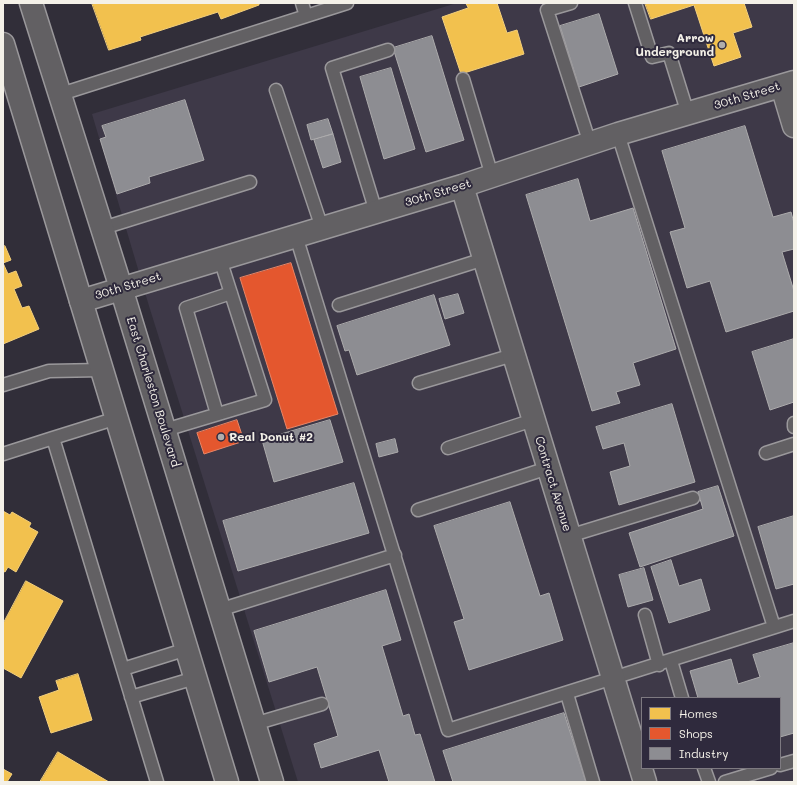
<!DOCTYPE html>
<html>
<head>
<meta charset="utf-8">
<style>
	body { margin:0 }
	#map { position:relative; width:797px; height:785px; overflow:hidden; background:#312e39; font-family:Mali,sans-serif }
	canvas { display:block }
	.frame { position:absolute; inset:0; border:4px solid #f4f1e8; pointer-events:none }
	.legend { position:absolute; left:641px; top:697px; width:140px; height:72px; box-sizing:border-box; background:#2f2a3d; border:1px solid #7e7a81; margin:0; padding:5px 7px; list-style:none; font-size:12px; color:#f4f1e8 }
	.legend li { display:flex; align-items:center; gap:8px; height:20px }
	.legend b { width:20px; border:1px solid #7e7a81 }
</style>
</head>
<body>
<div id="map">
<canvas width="797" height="785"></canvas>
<div class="frame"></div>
<ul class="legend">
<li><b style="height:11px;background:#f2c14e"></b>Homes</li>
<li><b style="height:11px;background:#e4572e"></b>Shops</li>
<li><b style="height:11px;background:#8d8d92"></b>Industry</li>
</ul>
</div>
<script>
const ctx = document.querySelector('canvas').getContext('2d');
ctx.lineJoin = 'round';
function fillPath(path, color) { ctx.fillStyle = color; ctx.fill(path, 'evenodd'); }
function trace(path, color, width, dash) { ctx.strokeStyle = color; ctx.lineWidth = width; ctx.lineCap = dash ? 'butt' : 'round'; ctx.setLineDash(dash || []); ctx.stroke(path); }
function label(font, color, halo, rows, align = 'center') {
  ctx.font = font + ' Mali,sans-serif'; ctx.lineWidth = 4; ctx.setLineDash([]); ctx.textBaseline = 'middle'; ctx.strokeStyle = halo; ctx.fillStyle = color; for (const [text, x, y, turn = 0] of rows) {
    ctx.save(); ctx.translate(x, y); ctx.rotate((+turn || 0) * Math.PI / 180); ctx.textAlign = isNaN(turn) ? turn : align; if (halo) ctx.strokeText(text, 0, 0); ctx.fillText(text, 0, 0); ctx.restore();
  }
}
const built = new Path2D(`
	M457 3H794V782H298L149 306 92 114ZM642 698H780V768H642Z`);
const homes = new Path2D(`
	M92 3H259V5L221 19 218 12 140 37 141 40 109 50Z
	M466 3H497L507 33 517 30 524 54 461 74 442 17 468 8Z
	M645 3H744L752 27 733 33 741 57 714 66 694 5 651 19Z
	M5 246 11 260 3 263 8 274 16 271 22 286 14 289 22 308 29 306 39 329 3 344V247Z
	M3 511 10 515 12 512 31 523 29 527 38 532 16 572 8 567 5 572 3 571Z
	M26 581 63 601 21 678 3 668V624Z
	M78 674 92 720 51 733 39 697 59 690 56 681Z
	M58 752 109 782H40Z
	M3 769 12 774 7 782H3Z`);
const shops = new Path2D(`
	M291 263 338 414 287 429 240 278Z
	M237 420 244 441 204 454 197 433Z`);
const industry = new Path2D(`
	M599 14 618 74 579 87 560 26Z
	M432 36 464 140 426 152 393 48Z
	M391 68 415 149 384 159 360 77Z
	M185 100 204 160 149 177 150 183 117 194 100 139 106 137 102 126Z
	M328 119 333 134 311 140 307 125Z
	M745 126 773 217 791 212 794 223V249L782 252 794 291V311L726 332 710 281 687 288 670 232 685 228 662 151Z
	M333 134 341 162 323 168 314 140Z
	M578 179 590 221 633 208 676 349 633 363 640 385 616 392 620 403 592 411 526 195Z
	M458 294 464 313 445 319 439 299Z
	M434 295 450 345 357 375 349 350 345 351 337 326Z
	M794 339V402L770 410 752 352Z
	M672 404 695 482 619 505 610 472 630 466 624 443 603 449 596 427Z
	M330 420 343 462 274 482 262 440Z
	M395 439 398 452 379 457 376 444Z
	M354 483 369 533 238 571 223 521Z
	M718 486 734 536 640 567 629 533 703 509 698 492Z
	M510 502 540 596 549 593 563 640 469 670 454 622 464 619 434 526Z
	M794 516V584L776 589 758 527Z
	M671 560 679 586 701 579 710 610 669 623 651 567Z
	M644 568 653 600 628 607 619 575Z
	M386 590 401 640 382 646 403 716 409 714 415 735 420 734 435 782H389L379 750 321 768 314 744 338 736 317 667 269 682 254 631Z
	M794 643V733L780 737V698H698L690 671 731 659 738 684 760 677 753 655Z
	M564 713 586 782H453L443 751Z`);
const lane = new Path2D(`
	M302 3 306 16
	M571 3 547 10 590 144
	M635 3 652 57 669 53 688 114
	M463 79 492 176
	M276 90 322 228
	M61 94 347 3
	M618 134 774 627
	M376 212 332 68 388 50
	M103 228 250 182
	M296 236 448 730 794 621
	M339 305 484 259
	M419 383 513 355
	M3 385 49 371 102 370
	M217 414 186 308 231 293
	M794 423V427
	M165 430 265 400 220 259
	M53 438 117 418
	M448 448 533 420
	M766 453 794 444
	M3 454 53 438 157 782
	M418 510 548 468
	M569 536 693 498
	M219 610 395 555
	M645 615 659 665
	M671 661 682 698
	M123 669 187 649
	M567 694 593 782
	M131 697 195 678
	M254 724 322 704
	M780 765 794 761
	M704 768 709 782
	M725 782 771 768`);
const street = new Path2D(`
	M782 86 794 126
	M462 186 645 782
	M81 301 462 186 618 134 794 82`);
const primary = new Path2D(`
	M31 3 121 288 272 782
	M3 44 227 782`);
const markers = [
	[722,45,4,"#b0adab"],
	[221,437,4,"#b0adab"]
];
const poiNames = [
	["Arrow",714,38],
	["Underground",714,52],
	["Real Donut #2",229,437,"left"]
];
const streetNames = [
	["30th Street",747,96,-17],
	["30th Street",438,193,-17],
	["30th Street",128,286,-17],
	["East Charleston Boulevard",153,392,73],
	["Contract Avenue",553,484,73]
];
fillPath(built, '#3e3948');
fillPath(homes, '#f2c14e');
trace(homes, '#f3cf7c', 1);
fillPath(shops, '#e4572e');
trace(shops, '#e98566', 1);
fillPath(industry, '#8d8d92');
trace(industry, '#acabac', 1);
trace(lane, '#9a989b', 15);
trace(street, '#9a989b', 25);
trace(primary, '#9a989b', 25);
trace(lane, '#626063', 12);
trace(street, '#626063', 22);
trace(primary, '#626063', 22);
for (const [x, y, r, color] of markers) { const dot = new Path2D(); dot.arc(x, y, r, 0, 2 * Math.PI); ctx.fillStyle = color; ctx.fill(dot); trace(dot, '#2f2a3d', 1.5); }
label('bold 12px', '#f4f1e8', '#2f2a3d', poiNames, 'right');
label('12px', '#f4f1e8', '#2f2a3d', streetNames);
</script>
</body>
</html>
